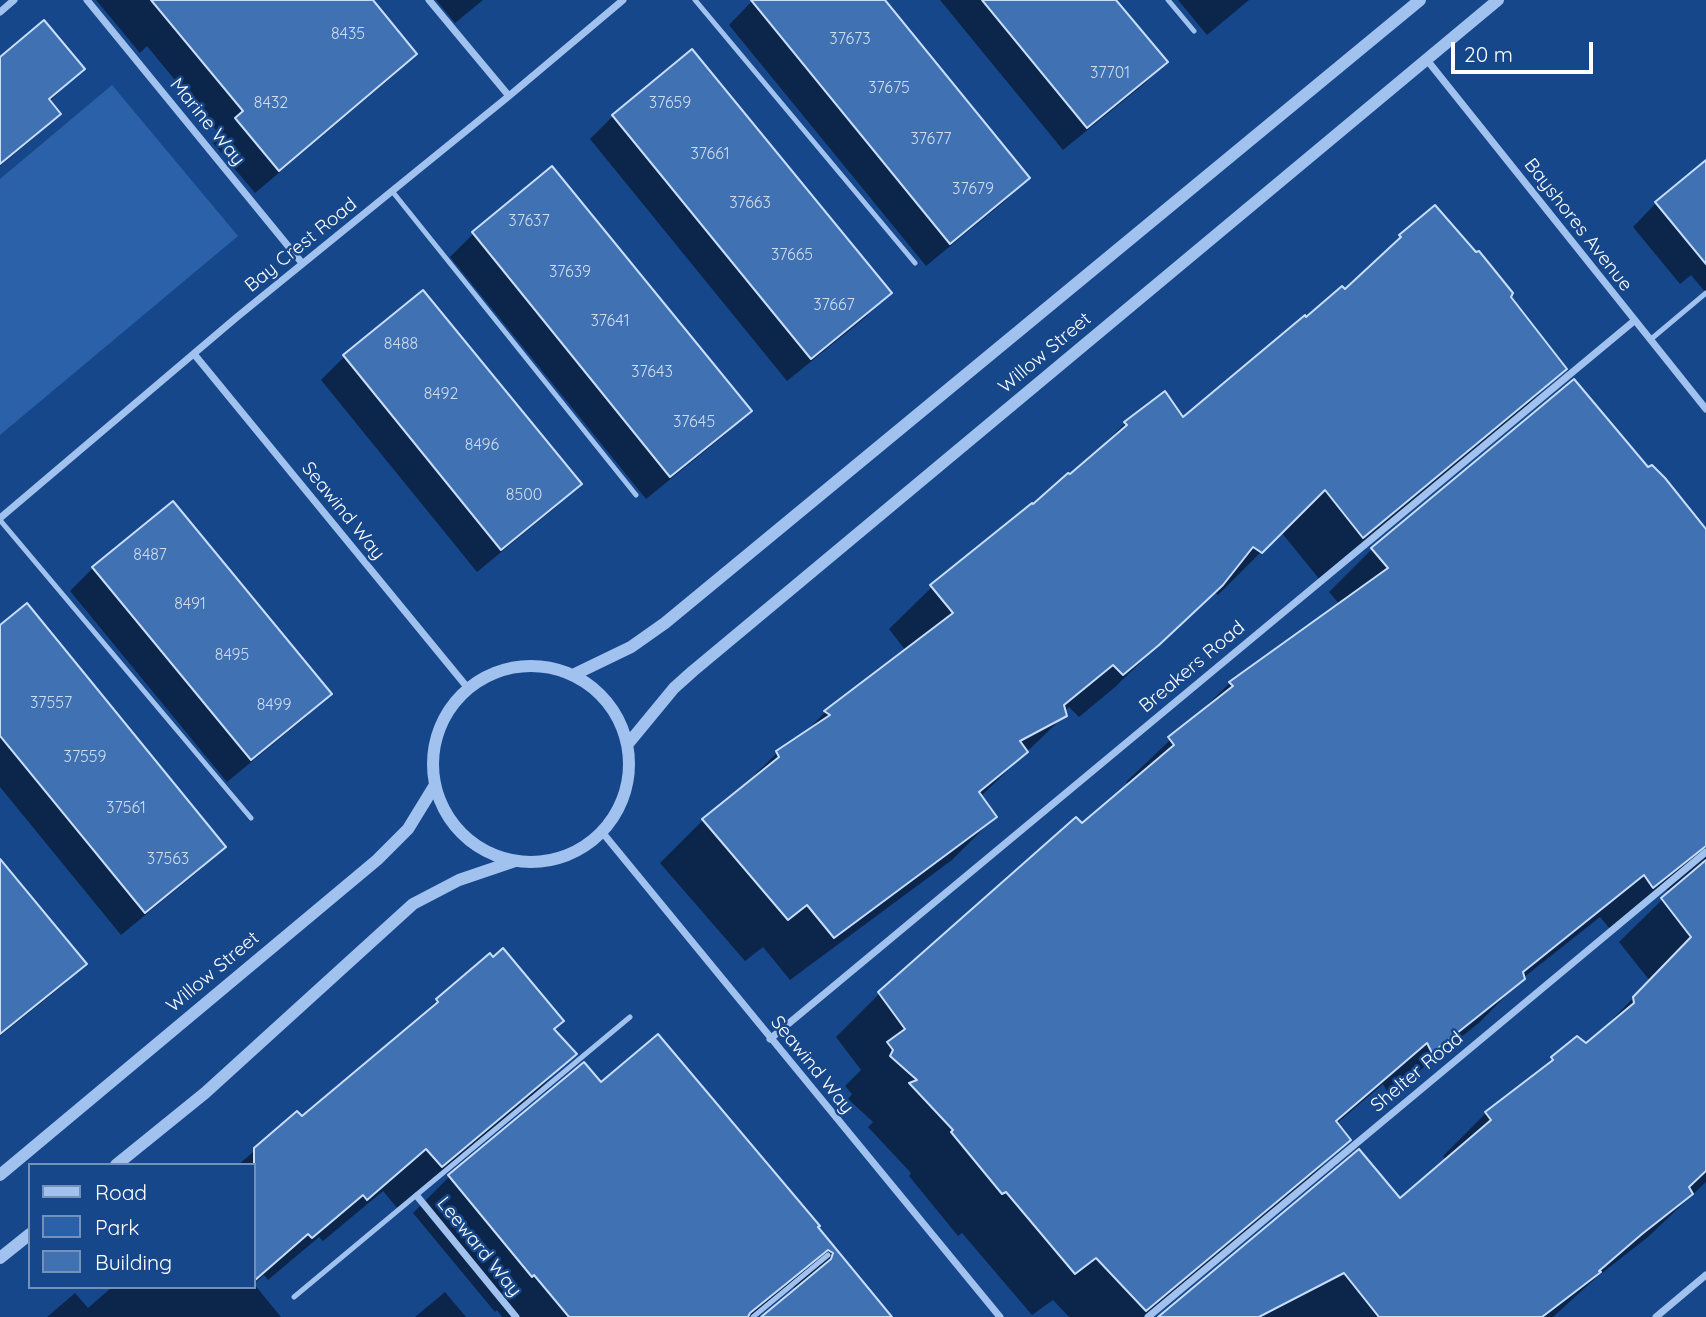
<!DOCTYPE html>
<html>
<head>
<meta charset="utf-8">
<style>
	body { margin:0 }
	#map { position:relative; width:1706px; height:1317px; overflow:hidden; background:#17478b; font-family:Quicksand,sans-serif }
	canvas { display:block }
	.legend { position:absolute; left:28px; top:1163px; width:228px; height:126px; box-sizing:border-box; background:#17478b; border:2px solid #7491b9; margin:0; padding:9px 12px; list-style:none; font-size:21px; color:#fff }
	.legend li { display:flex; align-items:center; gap:14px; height:35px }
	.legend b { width:35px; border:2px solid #7491b9 }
	.scale { position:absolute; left:1451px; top:42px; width:142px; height:32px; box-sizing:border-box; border:4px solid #fff; border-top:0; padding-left:9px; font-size:21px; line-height:24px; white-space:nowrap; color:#fff; -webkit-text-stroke:5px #17478b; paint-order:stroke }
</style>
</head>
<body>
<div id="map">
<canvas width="1706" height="1317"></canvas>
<ul class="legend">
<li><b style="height:9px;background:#a1c2ee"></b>Road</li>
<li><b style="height:19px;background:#2a61a9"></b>Park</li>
<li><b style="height:19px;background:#4071b3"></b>Building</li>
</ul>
<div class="scale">20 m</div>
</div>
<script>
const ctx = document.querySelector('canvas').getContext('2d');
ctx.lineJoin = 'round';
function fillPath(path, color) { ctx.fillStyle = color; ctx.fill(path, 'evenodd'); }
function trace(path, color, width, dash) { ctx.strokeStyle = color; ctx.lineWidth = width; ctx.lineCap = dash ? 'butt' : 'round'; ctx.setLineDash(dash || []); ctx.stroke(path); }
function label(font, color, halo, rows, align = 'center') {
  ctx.font = font + ' Quicksand,sans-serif'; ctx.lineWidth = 5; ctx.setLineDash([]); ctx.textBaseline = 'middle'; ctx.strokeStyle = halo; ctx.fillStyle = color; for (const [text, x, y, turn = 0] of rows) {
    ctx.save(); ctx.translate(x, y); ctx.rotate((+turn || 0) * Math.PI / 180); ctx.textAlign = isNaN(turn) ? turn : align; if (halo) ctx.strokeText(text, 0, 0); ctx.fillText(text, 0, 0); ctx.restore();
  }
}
const green = new Path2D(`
	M112 85 238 236 0 435V179Z`);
const shadow = new Path2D(`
	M96 0H358L415 54 392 77 255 193 213 143 220 135 147 46 140 53Z
	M436 0H483L455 23Z
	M753 0H883L1028 178 1005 201 926 266 729 25Z
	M940 0H1115L1166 62 1143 85 1063 150Z
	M1178 0H1249L1207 35Z
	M692 52 889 293 866 317 787 381 590 139 613 116Z
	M0 60 83 69 49 102 59 114 35 137 0 166Z
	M1706 162V293L1691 275 1680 284 1633 227 1656 203Z
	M552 169 749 410 726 434 646 499 450 257 473 234Z
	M1435 207 1564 369 1521 412 1320 580 1281 532 1218 595 1214 592 1114 688 1079 717 1069 707 1064 712 1065 715 980 797 995 817 952 860 790 980 763 947 745 961 660 863 703 820 737 792 777 753 800 738 825 712 906 651 889 629 932 587 1082 466 1125 423 1183 419 1306 319 1345 291 1401 237Z
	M423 292 579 483 556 507 477 572 321 380 344 357Z
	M1706 537V1182L1648 1237 1597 1277 1553 1317H1160L1399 1201 1446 1160 1443 1156 1486 1113 1533 1078 1577 1038 1586 1045 1593 1039 1650 981 1619 942 1670 892 1664 888 1610 929 1600 917 1523 978 1480 1022 1389 1095 1383 1084 1336 1124 1349 1139 1306 1182 1145 1317H1069L1053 1300 1032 1315 962 1233 958 1236 909 1176 911 1173 868 1127 873 1122 848 1099 852 1094 845 1086 861 1070 836 1037 879 994 1076 819 1082 825 1129 785 1126 782 1230 683 1340 605 1329 592 1372 549Z
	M93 568 329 694 306 717 227 782 70 591Z
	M0 627 223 847 200 870 121 935 0 787Z
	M0 861 84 964 61 987 0 1036Z
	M437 1000 553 1029 574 1054 532 1097 398 1209 383 1191 323 1241 319 1237 268 1280 264 1275 254 1284 281 1317H47L75 1293 88 1308 112 1287H254V1165H238L297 1114 302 1119 403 1034Z
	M601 1085 816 1227 890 1317H764L797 1290 792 1286 786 1287 750 1317H502L497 1310 495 1312 413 1213 449 1177Z
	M445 1292 466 1317H415Z`);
const building = new Path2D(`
	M151 0H373L417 54 279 171 235 118 243 111Z
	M751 0H885L1030 178 950 244Z
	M982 0H1116L1168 62 1087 128Z
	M44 20 85 69 49 99 61 114 0 164V57Z
	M692 49 892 293 811 359 612 115Z
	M1706 160V264L1655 202Z
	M552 166 752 411 670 477 472 232Z
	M1435 205 1476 252 1479 251 1513 293 1511 297 1567 369 1363 538 1325 490 1262 553 1253 547 1223 585 1159 645 1123 675 1113 665 1064 705 1067 716 1020 741 1028 752 979 792 997 817 834 938 807 905 788 920 702 819 779 757 776 751 830 715 824 711 953 613 930 585 1032 503 1033 504 1068 473 1070 474 1127 425 1124 422 1165 391 1183 417 1305 315 1306 317 1342 286 1345 289 1401 237 1399 235Z
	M423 290 582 484 501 550 343 355Z
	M1574 379 1648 467 1652 465 1665 478 1706 529V846L1653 888 1644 875 1523 972 1525 979 1432 1053 1427 1043 1336 1121 1351 1140 1146 1311 1096 1258 1075 1274 1006 1192 1002 1194 951 1132 953 1130 909 1083 917 1080 890 1056 893 1050 887 1042 905 1029 878 992 1076 817 1082 823 1174 745 1168 737 1233 686 1229 682 1388 568 1371 548Z
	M173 501 332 694 251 760 92 567Z
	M27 603 226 847 145 913 0 736V625Z
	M0 859 87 964 0 1034Z
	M1706 860V1171L1689 1187 1693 1194 1642 1234 1599 1271 1601 1272 1542 1317H1379L1344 1273 1259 1317H1158L1359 1149 1400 1198 1491 1120 1485 1112 1553 1060 1551 1057 1577 1036 1586 1043 1634 1003 1633 997 1691 937 1661 898Z
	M503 948 564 1021 554 1029 577 1054 442 1167 426 1149 367 1200 363 1195 312 1238 308 1234 254 1281V1148L297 1111 302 1116 438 1002 436 999 490 953 493 957Z
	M658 1034 820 1226 818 1227 892 1317H761L831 1259 833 1253 828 1250 750 1313 748 1317H569L534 1275 532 1277 448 1175 584 1062 601 1082Z`);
const service = new Path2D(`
	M695 0 915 263
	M1168 0 1194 31
	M392 191 636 495
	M1650 340 1706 293
	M0 520 251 818
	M294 1297 630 1017
	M753 1317 828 1255`);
const minor = new Path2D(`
	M87 0 302 263
	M429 0 509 96
	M0 12 14 0
	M1427 60 1706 409
	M194 354 467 687
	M0 518 237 317 509 96 623 0
	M602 832 1000 1317
	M770 1039 1634 321
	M417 1196 516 1317
	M1148 1317 1706 852
	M1656 1317 1706 1275`);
const tertiary = new Path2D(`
	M433 764a98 98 0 1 1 196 0a98 98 0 1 1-196 0Z
	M573 675 631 647 665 623 1420 0
	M627 745 674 688 693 671 1498 0
	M116 1165 205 1093 413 904 459 880 515 861
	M0 1175 377 860 408 829 435 785
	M0 1258 30 1234`);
const numberNames = [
	["8435",348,34],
	["37673",850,39],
	["37701",1110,73],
	["37675",889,88],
	["8432",271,103],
	["37659",670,103],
	["37677",931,139],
	["37661",710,154],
	["37679",973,189],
	["37663",750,203],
	["37637",529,221],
	["37665",792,255],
	["37639",570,272],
	["37667",834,305],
	["37641",610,321],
	["8488",401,344],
	["37643",652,372],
	["8492",441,394],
	["37645",694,422],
	["8496",482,445],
	["8500",524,495],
	["8487",150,555],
	["8491",190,604],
	["8495",232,655],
	["37557",51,703],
	["8499",274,705],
	["37559",85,757],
	["37561",126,808],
	["37563",168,859]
];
const streetNames = [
	["Marine Way",207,122,51],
	["Bayshores Avenue",1578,225,52],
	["Bay Crest Road",301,245,-39],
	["Willow Street",1045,353,-40],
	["Seawind Way",343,511,51],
	["Breakers Road",1192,667,-40],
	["Willow Street",213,972,-40],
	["Seawind Way",812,1065,51],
	["Shelter Road",1417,1072,-40],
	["Leeward Way",479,1247,51]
];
fillPath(green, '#2a61a9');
fillPath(shadow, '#0007');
fillPath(building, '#4071b3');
trace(building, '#c7ddfa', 2);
trace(service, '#a1c2ee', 5);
trace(minor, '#a1c2ee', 7);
trace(tertiary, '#a1c2ee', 12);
label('16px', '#cfdcec', null, numberNames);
label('19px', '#fff', '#17478b', streetNames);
</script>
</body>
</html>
